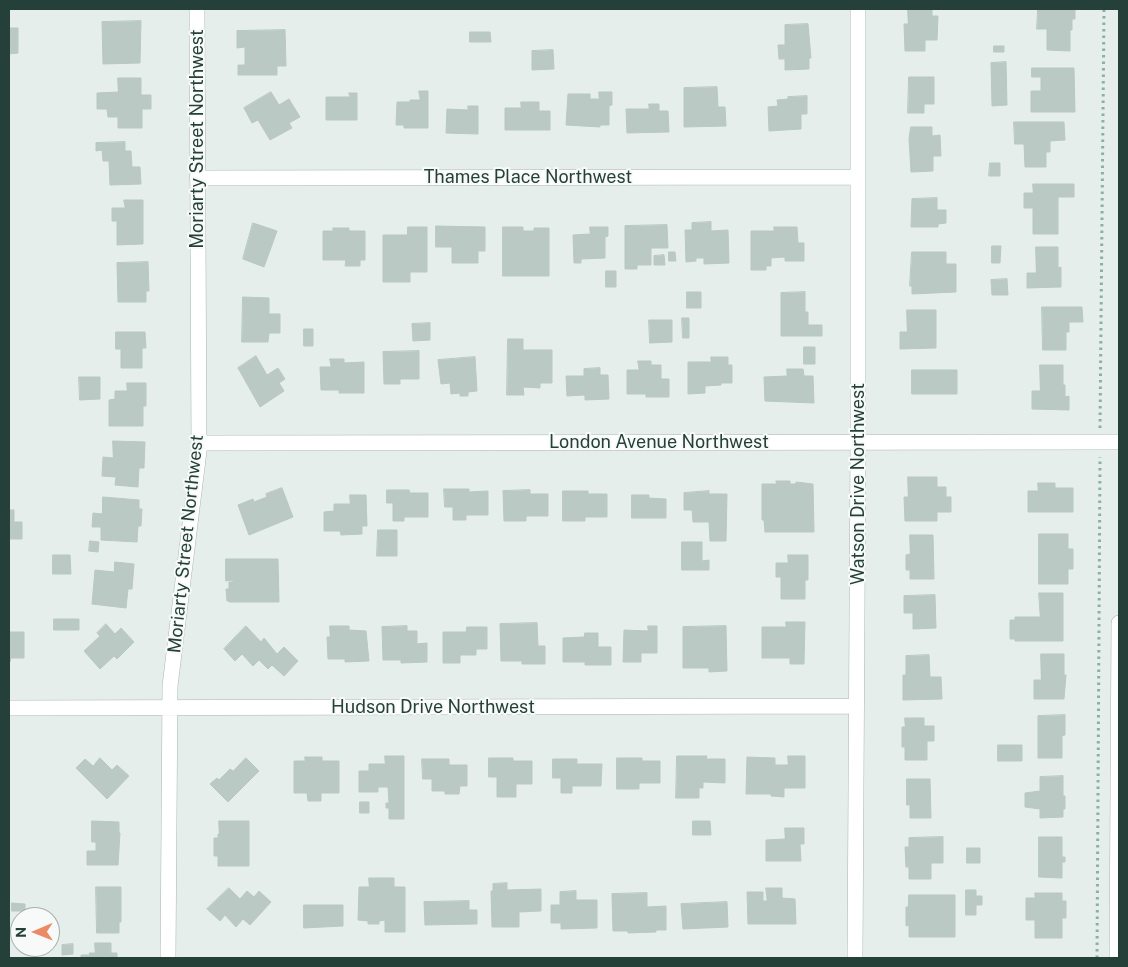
<!DOCTYPE html>
<html>
<head>
<meta charset="utf-8">
<style>
	body { margin:0 }
	#map { position:relative; width:1128px; height:967px; overflow:hidden; background:#e6eeeb; font-family:"Public Sans",sans-serif }
	canvas { display:block }
	.frame { position:absolute; inset:0; border:10px solid #254039; pointer-events:none }
	.north { position:absolute; left:10px; top:907px; width:50px; height:50px; box-sizing:border-box; background:#f7faf9; border:1px solid #a3b0ac; border-radius:50%; rotate:269deg; font-size:14px; font-weight:700; line-height:20px; text-align:center; color:#254039 }
	.north::after { content:''; display:block; margin:auto; width:18px; height:22px; background:#ec8a66; clip-path:polygon(50% 0,100% 100%,50% 72%,0 100%) }
</style>
</head>
<body>
<div id="map">
<canvas width="1128" height="967"></canvas>
<div class="frame"></div>
<div class="north">N</div>
</div>
<script>
const ctx = document.querySelector('canvas').getContext('2d');
ctx.lineJoin = 'round';
function fillPath(path, color) { ctx.fillStyle = color; ctx.fill(path, 'evenodd'); }
function trace(path, color, width, dash) { ctx.strokeStyle = color; ctx.lineWidth = width; ctx.lineCap = dash ? 'butt' : 'round'; ctx.setLineDash(dash || []); ctx.stroke(path); }
function label(font, color, halo, rows, align = 'center') {
  ctx.font = font + ' "Public Sans",sans-serif'; ctx.lineWidth = 4; ctx.setLineDash([]); ctx.textBaseline = 'middle'; ctx.strokeStyle = halo; ctx.fillStyle = color; for (const [text, x, y, turn = 0] of rows) {
    ctx.save(); ctx.translate(x, y); ctx.rotate((+turn || 0) * Math.PI / 180); ctx.textAlign = isNaN(turn) ? turn : align; if (halo) ctx.strokeText(text, 0, 0); ctx.fillText(text, 0, 0); ctx.restore();
  }
}
const building = new Path2D(`
	M908 9H932V16H938L937 40H925V51H905L904 24H908Z
	M1038 9H1075V19H1072V30H1070V51L1047 50V29H1037Z
	M141 21 140 63 103 64 102 22Z
	M808 24 811 58H809V69L785 70V59H779L778 45H785V25Z
	M9 28H18V53L9 54Z
	M285 30 286 66H277V75H238V65H245V47L237 48V31Z
	M470 32H490L491 42H470Z
	M994 46H1004V52H994Z
	M553 50 554 69 532 70V51Z
	M1006 62 1007 105 992 106 991 63Z
	M1032 68H1074L1075 112H1031V91H1041V77H1032Z
	M909 77H934V104H924V113H908Z
	M118 78H141V95H151V109H142V128H118V117H108L107 109H97V93L118 92Z
	M717 87 718 107H725L726 126 684 127V88Z
	M419 91H428V128H404V125H396L397 102H410V100H420Z
	M271 92 279 105 289 99 300 117 289 123 292 128 270 140 258 120 252 123 244 108Z
	M599 92H612V105L609 106V125H600V127L566 125 568 94H590V99H599Z
	M349 93H357V120H326V97H350Z
	M807 96V114H801V129L769 131 768 107 778 106 777 100 788 99V97Z
	M521 102H539V111H550V130H505V108H521Z
	M649 104H659V111H668L669 132 627 133 626 109H649Z
	M468 106H478V134L446 133 447 109 468 110Z
	M1014 122H1064L1065 140 1050 141V152H1046V167H1025L1024 144H1015Z
	M911 127H932V136L940 135 941 156H933V171L911 172 909 139Z
	M125 142V151H131L132 167H140L141 184 110 185 109 161H103L102 150 96 151V143Z
	M990 163H1000V176H989Z
	M1033 184H1074V197H1058V234H1033V208H1024V193H1033Z
	M937 198V210H946V223L938 224V227H911L912 199Z
	M124 200H143V244L117 245V221H112V208H125Z
	M711 222V231L728 230 729 263 704 264V258H696V261L686 262 685 230H692V223Z
	M253 223 277 231 264 267 243 259Z
	M667 225 668 248H651V265H637V269H625V226Z
	M436 226 485 227V251H478V263H452V247H436Z
	M408 227H427V272H410V282H383V235H407Z
	M503 227H523V231H534V228H549V276H503Z
	M590 227H608V236L605 237V258L581 259V263H574L573 235 590 234Z
	M774 227H797L798 243H804V261H785V257L771 258V266H766V270H751V231H774Z
	M333 228H349V231H365V260H360V266H345L346 260H323V231H333Z
	M992 246H1001L1000 263H992Z
	M1036 247H1058V268L1061 267V287L1027 288V273H1036Z
	M669 252H675L676 261H669Z
	M912 252H946V264H956V292L912 294V286H910Z
	M664 255 665 265H654V256Z
	M148 262 149 291H146V302H118L117 263Z
	M606 271H616V287H606Z
	M1007 279 1008 295H992L991 280Z
	M687 292H701V308H687Z
	M805 292V312H808V325H822V336H781V293Z
	M243 297 269 298V314H280V333H269L268 342H242Z
	M1042 307H1082L1083 322H1069V332H1066V350H1043Z
	M907 310H936V348L900 349V332H907Z
	M682 318H689V338H683Z
	M649 320H672V342L650 343Z
	M430 323V340L413 341 412 324Z
	M304 329H313V346H304Z
	M116 332H145L146 348H142V368H121V349H116Z
	M508 339H523V350H552V383H540V388L523 387 524 395H507Z
	M804 347H815V364H804Z
	M419 351V379H400V384H384L383 352Z
	M256 356 267 375 278 368 285 379 279 383 284 391 260 407 238 368Z
	M475 357 477 391 468 392V396H460V393L451 394 450 383 441 384 438 360Z
	M711 357H728V365H732V383H721V385L705 386V393L688 394V362H711Z
	M330 359H344V363L364 362V393H339V390H321L320 367H331Z
	M638 361H651V365H661V379H669V397H646V394H627V370H639Z
	M1040 365H1063V385H1065V397L1069 396V410L1032 409V391H1040Z
	M600 368V375H608L609 399 585 400V395L567 396 566 376H584V369Z
	M787 369H803L804 376H813L814 403 765 401 764 377 787 376Z
	M912 370H957V394H912Z
	M79 377H100V399L80 400Z
	M127 383H146V406H143V426H109V400L115 399V391H127Z
	M113 441 145 442 144 468H139L138 487 115 485 116 477 102 476 103 457 113 458Z
	M908 477H937V487H946V497H951V512H937V521H905L904 497H908Z
	M776 481H790V484H796V482L813 484 814 532H765L764 520H762V484H777Z
	M1038 483H1055V488H1073V512H1028V491H1038Z
	M282 488 293 517 249 535 238 505 253 499 254 502 267 497 266 494Z
	M444 489H469V492L488 491V515H466V520H453V507H445Z
	M387 490H409L410 493H428V517H404V521H393V503H387Z
	M530 490V494H548V516H526V521H504L503 491Z
	M563 491H588V494H607V517H585V521H563Z
	M709 491V494H727L726 541H710L709 522H693L692 510H684V493Z
	M350 495H366L367 526H362V534L341 535 340 531H324V512L334 511V504H350Z
	M632 495H649V498L666 499V518H632Z
	M103 497 139 500V509H142L141 526H138L137 542 101 540V527H92L93 513 102 514Z
	M9 510H14V522H22V539H9Z
	M378 530H397V556H377Z
	M1039 534H1068V549H1073V569H1068V584H1039Z
	M910 535H933L934 579H910V570H906V555L910 554Z
	M90 541 99 542 98 552 89 551Z
	M682 542H702V561L709 560V570H682Z
	M53 555H70L71 574H53Z
	M788 555H808V580H805V599H781V577H776V563H788Z
	M226 559H278L279 602H229V601H227L226 589H229V582H233V580L226 581Z
	M115 562 134 564 132 589H128L126 608 92 604 95 570 114 572Z
	M1039 593H1063V641H1015V639H1010V620H1015V617H1040Z
	M935 595 936 628 913 629V613H904V596Z
	M54 619H79V630H54Z
	M786 622H805L804 664H790V658H762V627H786Z
	M537 623 538 646H545V664H522V661H501L500 624Z
	M106 624 115 634 121 628 134 642 117 659 114 656 100 669 84 651 100 636 97 633Z
	M246 626 261 642 264 638 277 654 284 647 298 661 284 676 272 665 268 669 259 660 253 666 242 654 235 661 224 649Z
	M330 626H349V630L366 631 369 661 345 662V659H328L327 637H330Z
	M407 626V631H417V644L427 643V662L401 663V660H383L382 627Z
	M648 626H657V653H641V662H623L624 630 648 631Z
	M726 626 727 671 709 672V668H683V627Z
	M467 627H487V649H476V655H460V663H443V632H466Z
	M9 632H24V658H11L10 662H9Z
	M585 633H598V647H611V665H585V662H563V638L584 637Z
	M1041 654H1064V675H1066L1064 699H1034V680H1041Z
	M929 655 930 677H941L942 699 903 700V675H906V656Z
	M1065 715V735L1062 736V758H1038V716Z
	M905 718H924V726H934V741H927V760H905V747H902V727H905Z
	M998 745H1022V761H998Z
	M385 756H404V819H389V808H386V803H389L388 787H378V792H359V771H369V764H385Z
	M677 756H707L706 759H725V783L703 782V788H699V798H676Z
	M788 756H805V788H784V797L771 796V794H746L747 757 775 758V765H788Z
	M305 757H322V761H339V793H321V801H308L307 793H294V761H305Z
	M100 758 112 770 117 765 129 776 107 799 76 768 85 759 93 766Z
	M246 758 259 771 228 802 210 784 217 778 219 780 230 769 233 771Z
	M489 758H513V761H532V784H516V797H497V777H489Z
	M617 758H642V761H660V783H639V789H617Z
	M422 759H449V765H467V786H460L459 794H445V791H432V779H423Z
	M553 759H577V764H602L601 786H572V793H561V778H553Z
	M1063 776V796H1065V809H1063V817L1040 818V809L1025 807V793L1040 791V777Z
	M907 779H930L931 818H910V805H907Z
	M360 802H369V813H360Z
	M92 821 119 822V833H120L118 865H87V851H96V842H92Z
	M219 821H249V866H218V856H214V838H218V834H219Z
	M693 821H710L711 835H693Z
	M785 828H804V844H800L801 861H766V840L785 839Z
	M943 837V863H931V879H909V867H906L905 847H909V838Z
	M1039 837H1062V857H1065V862H1062V878L1039 877Z
	M967 848H980V863H967Z
	M369 878H394V887H405V932H385V920L379 921V924H368V921L358 920 359 887H369Z
	M507 883V890L541 889V911L519 912V927H492L491 891H493V884Z
	M96 887H121V922H119V933H97Z
	M229 888 240 899 247 891 254 897 259 891 271 902 250 925 243 919 236 927 225 915 220 921 207 909Z
	M766 888H782V898L795 899 796 924H748L747 892H763V901H767Z
	M966 890H976V896H982V905H976V915H966Z
	M576 891V900H597V928L561 929V923H551V905H560V892Z
	M647 893V907L666 906V930H656V932L628 933V931H613L612 894Z
	M1035 893H1062V901H1066V918H1062V938H1035V920H1026V898H1035Z
	M909 895H955V937H909V925L906 926V907H908Z
	M469 901V910H477V924L425 925 424 902Z
	M727 902 728 927 683 929 681 904Z
	M12 903 25 904V911H12Z
	M304 905H343V926L304 928Z
	M95 943H111V953H117V958H81V955H90L89 953H95Z
	M73 944V954L62 955V945Z`);
const path = new Path2D(`
	M1100 428 1104 9
	M1097 958 1100 457`);
const minor = new Path2D(`
	M197 178 858 177
	M199 443 1119 442
	M9 708 857 706
	M168 958 170 686 199 451 197 9
	M855 958 858 442V9
	M1117 958 1119 623`);
const streetNames = [
	["Moriarty Street Northwest",197,139,-90],
	["Thames Place Northwest",528,177],
	["London Avenue Northwest",659,442],
	["Watson Drive Northwest",858,484,-90],
	["Moriarty Street Northwest",186,544,-84],
	["Hudson Drive Northwest",433,707]
];
fillPath(building, '#bbc9c4');
trace(building, '#b8c8c2', 1);
trace(minor, '#a8b6b2', 16);
trace(path, '#88b0a5', 3, [2.5, 4]);
trace(minor, '#fff', 15);
label('18px', '#254039', '#f7faf9', streetNames);
</script>
</body>
</html>
